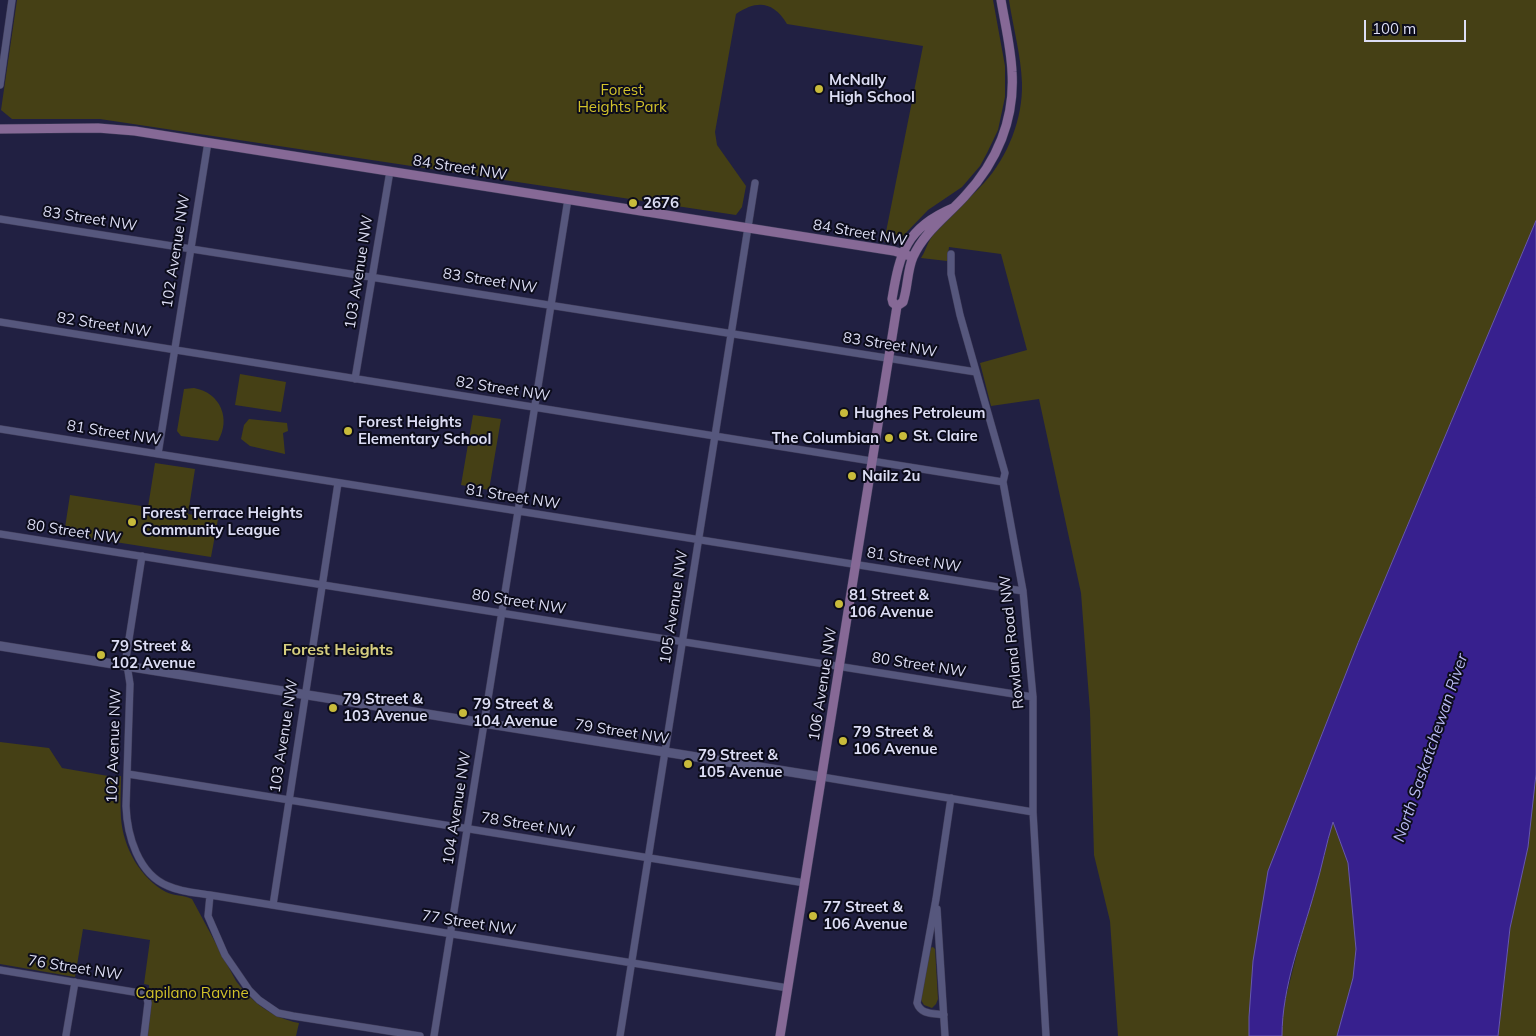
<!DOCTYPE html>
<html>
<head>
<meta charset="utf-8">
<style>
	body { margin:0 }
	#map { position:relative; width:1536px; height:1036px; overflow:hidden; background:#212042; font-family:Mulish,sans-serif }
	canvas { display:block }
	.scale { position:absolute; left:1364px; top:20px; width:102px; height:22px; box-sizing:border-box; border:2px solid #dcddf4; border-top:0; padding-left:6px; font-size:15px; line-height:18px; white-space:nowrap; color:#dcddf4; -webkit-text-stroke:4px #0c0c1b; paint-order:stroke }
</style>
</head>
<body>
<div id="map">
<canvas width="1536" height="1036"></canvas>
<div class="scale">100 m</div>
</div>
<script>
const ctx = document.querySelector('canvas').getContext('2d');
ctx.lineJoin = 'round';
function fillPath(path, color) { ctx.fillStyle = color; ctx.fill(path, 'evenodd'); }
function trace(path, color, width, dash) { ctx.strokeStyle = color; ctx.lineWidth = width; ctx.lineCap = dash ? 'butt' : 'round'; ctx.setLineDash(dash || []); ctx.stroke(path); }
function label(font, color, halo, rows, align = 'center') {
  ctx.font = font + ' Mulish,sans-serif'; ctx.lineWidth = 4; ctx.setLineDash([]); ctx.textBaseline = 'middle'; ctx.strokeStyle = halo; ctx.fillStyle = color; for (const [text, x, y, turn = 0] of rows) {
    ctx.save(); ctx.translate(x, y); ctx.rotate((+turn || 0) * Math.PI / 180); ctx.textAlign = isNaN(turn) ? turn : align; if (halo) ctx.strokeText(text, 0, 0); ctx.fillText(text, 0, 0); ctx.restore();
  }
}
const green = new Path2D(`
	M17 0H993L1005 66V97L998 130 987 153 980 166 962 187 928 210 902 237 884 242 923 46 787 24C773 1 757 0 736 14L715 132 717 145 746 186 742 207 736 215 100 119H12L1 110Z
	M1009 0H1536V221L1358 643 1268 871 1253 961 1249 1017V1036H1118L1110 921 1094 855 1090 711 1081 593 1039 399 991 406 980 363 1027 350 1001 254 949 247 947 261 921 258C925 252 927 244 931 238 943 218 968 201 984 183 1008 157 1023 118 1022 83 1021 55 1013 27 1009 0Z
	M240 374 286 382 281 412 235 405Z
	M194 388C221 393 231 419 218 441L181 436 177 431 184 389Z
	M473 415 501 419 489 490 461 485Z
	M249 419 287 423 288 431 283 433 285 454 250 446 241 439 244 425Z
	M155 463 195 469 188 514 218 519 211 557 64 534 70 495 148 507Z
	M0 742 49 748 62 768 114 777 121 776C121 790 120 804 121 818 123 847 140 878 166 892 174 896 184 895 192 899L236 981C252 1002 272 1018 299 1023L296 1036H147L149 985 144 984 150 940 83 929 75 977 0 964Z
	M1536 774V1036H1498L1510 928 1528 847Z
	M1333 821 1348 863 1356 949 1353 978 1337 1036H1282V1013L1305 921 1315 891Z
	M933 947 935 949 938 999 936 1004 932 1008 924 1005 921 1000 929 952 930 948Z`);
const water = new Path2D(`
	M1536 221V774L1528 847 1510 928 1498 1036H1337L1353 978 1356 949 1348 863 1333 822C1326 844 1322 867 1315 890 1302 937 1282 986 1282 1036H1249V1017L1253 961 1268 871 1358 643Z`);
const minor = new Path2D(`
	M0 85 12 0
	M0 219 976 372
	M951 254V274L960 315 1005 473 1003 482 1023 591 1033 697V812L1046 1036
	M0 322 1003 482
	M355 379 390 171
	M0 429 1023 591
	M158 454 208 142
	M0 534 1033 697
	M142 556 126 658 130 684 126 806C127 835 138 874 168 886 181 892 197 893 210 895L788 988
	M128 774 805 883
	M822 777 1033 812
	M210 895 208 916 225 955 236 971 249 990 259 1000 278 1013 293 1016 420 1036
	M273 905 338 483
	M937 909 945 1036
	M0 970 146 994 148 1003 144 1036
	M944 1015C933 1013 921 1015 917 1003L936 899 951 798
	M66 1035 75 982
	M434 1036 568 199
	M620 1036 755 183`);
const tertiary = new Path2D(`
	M0 646 822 777`);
const secondary = new Path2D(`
	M0 129 98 128 135 131 894 251 913 257
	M897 306 903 302C908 287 907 271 913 257 924 232 947 216 965 196 997 162 1015 119 1012 72 1011 48 1005 24 1001 0
	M780 1036 897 306 893 303 892 299C900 252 906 228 953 208`);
const markers = [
	[819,89,5,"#c8bb3b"],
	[633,203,5,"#c8bb3b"],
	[844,413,5,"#c8bb3b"],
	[348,431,5,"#c8bb3b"],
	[903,436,5,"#c8bb3b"],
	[889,438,5,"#c8bb3b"],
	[852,476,5,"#c8bb3b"],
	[132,522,5,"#c8bb3b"],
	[839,604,5,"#c8bb3b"],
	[101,655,5,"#c8bb3b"],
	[333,708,5,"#c8bb3b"],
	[463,713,5,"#c8bb3b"],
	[843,741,5,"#c8bb3b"],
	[688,764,5,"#c8bb3b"],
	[813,916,5,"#c8bb3b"]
];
const poiNames = [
	["McNally",829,80],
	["High School",829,97],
	["2676",643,203],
	["Hughes Petroleum",854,413],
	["Forest Heights",358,422],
	["Elementary School",358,439],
	["St. Claire",913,436],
	["The Columbian",879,438,"right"],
	["Nailz 2u",862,476],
	["Forest Terrace Heights",142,513],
	["Community League",142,530],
	["81 Street &",849,595],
	["106 Avenue",849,612],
	["79 Street &",111,646],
	["102 Avenue",111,663],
	["79 Street &",343,699],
	["103 Avenue",343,716],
	["79 Street &",473,704],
	["104 Avenue",473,721],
	["79 Street &",853,732],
	["106 Avenue",853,749],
	["79 Street &",698,755],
	["105 Avenue",698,772],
	["77 Street &",823,907],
	["106 Avenue",823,924]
];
const parkNames = [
	["Forest",622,90],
	["Heights Park",622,107],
	["Capilano Ravine",192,993]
];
const streetNames = [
	["84 Street NW",460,168,9],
	["83 Street NW",90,219,9],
	["84 Street NW",860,233,10],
	["102 Avenue NW",176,251,-81],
	["103 Avenue NW",359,272,-81],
	["83 Street NW",490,281,9],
	["82 Street NW",104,325,9],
	["83 Street NW",890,345,9],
	["82 Street NW",503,389,9],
	["81 Street NW",114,433,9],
	["81 Street NW",513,497,9],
	["80 Street NW",74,532,9],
	["81 Street NW",914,560,9],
	["80 Street NW",519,602,9],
	["105 Avenue NW",674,607,-81],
	["Rowland Road NW",1012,642,-96],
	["80 Street NW",919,665,9],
	["106 Avenue NW",823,684,-81],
	["79 Street NW",622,732,9],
	["103 Avenue NW",284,736,-81],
	["102 Avenue NW",114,746,-88],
	["104 Avenue NW",457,808,-81],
	["78 Street NW",528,825,9],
	["77 Street NW",469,923,9],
	["76 Street NW",75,968,9]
];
const neighbourhoodNames = [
	["Forest Heights",338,650]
];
const waterNames = [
	["North Saskatchewan River",1431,748,-71]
];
fillPath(green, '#454015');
fillPath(water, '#37208e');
trace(water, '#6859ad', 1);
trace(minor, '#3e3b58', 8);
trace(tertiary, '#3e3b58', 10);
trace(secondary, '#3e3b58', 10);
trace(minor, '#56577d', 7);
trace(tertiary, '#56577d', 9);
trace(secondary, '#866996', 9);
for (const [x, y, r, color] of markers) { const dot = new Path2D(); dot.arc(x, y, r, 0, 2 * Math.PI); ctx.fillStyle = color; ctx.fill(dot); trace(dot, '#0c0c1b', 2); }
label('bold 15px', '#dcddf4', '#0c0c1b', poiNames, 'left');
label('15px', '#d2c22a', '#0c0c1b', parkNames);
label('15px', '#dcddf4', '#0c0c1b', streetNames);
label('bold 16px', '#d6ce7f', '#0c0c1b', neighbourhoodNames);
label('italic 16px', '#b9baf3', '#0c0c1b', waterNames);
</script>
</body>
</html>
